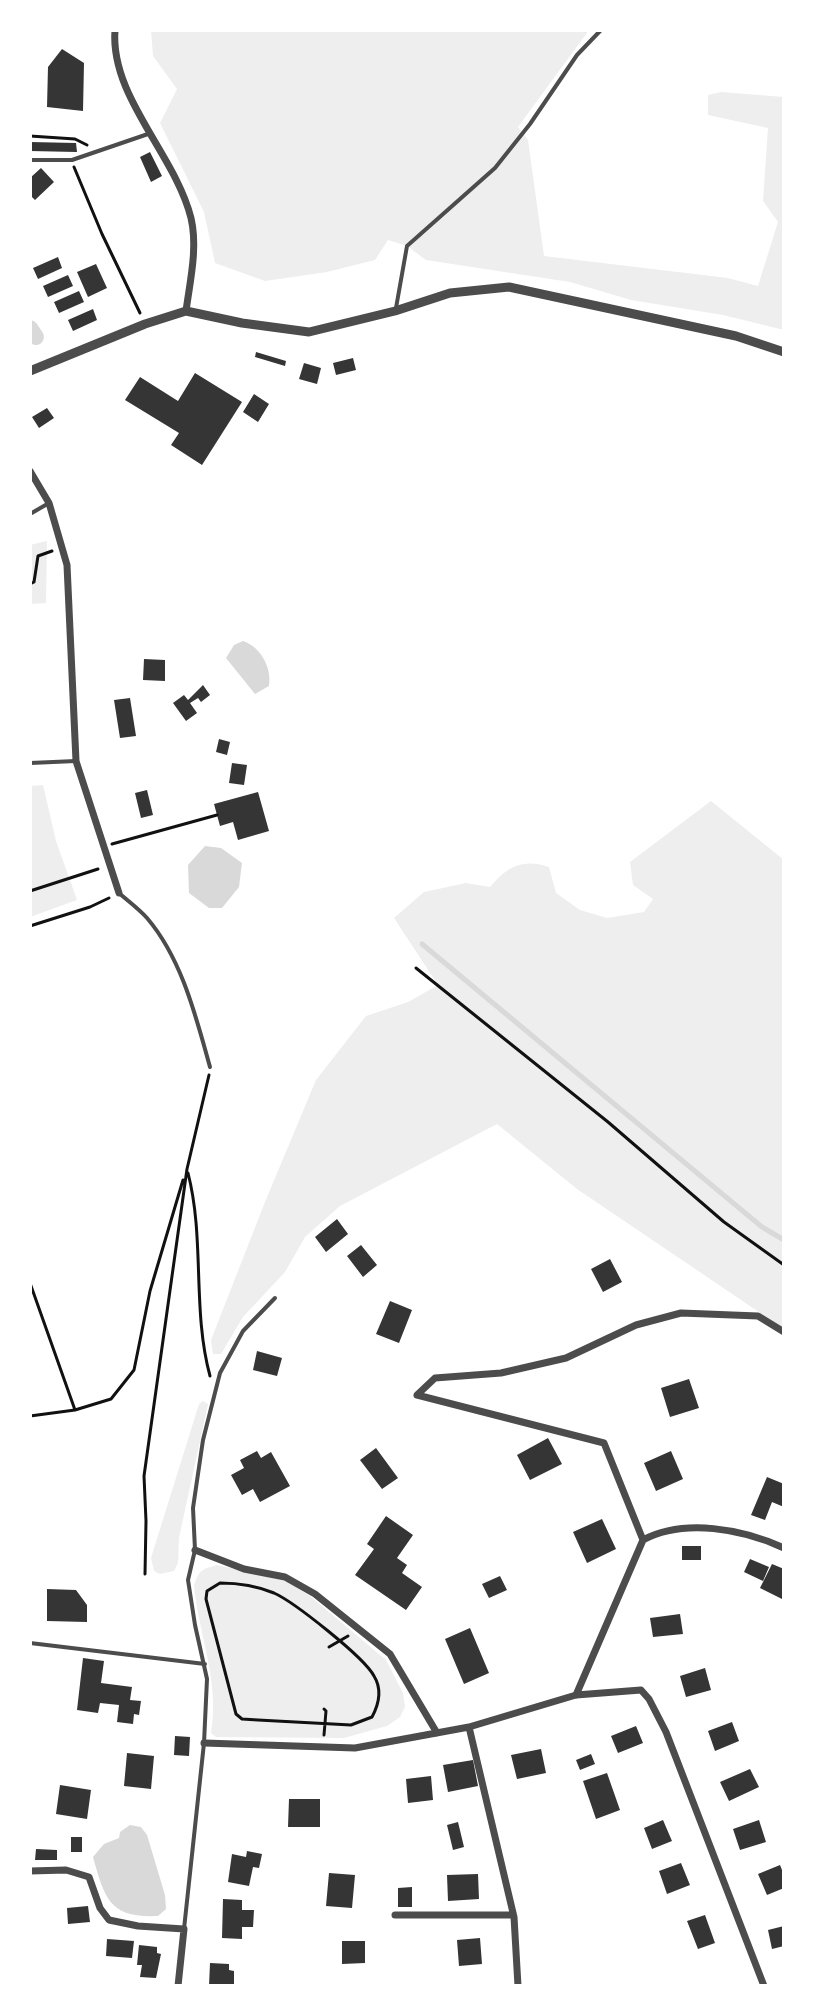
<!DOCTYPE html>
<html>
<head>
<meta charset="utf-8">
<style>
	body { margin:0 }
	#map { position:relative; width:814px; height:2016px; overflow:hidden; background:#fff; font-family:"Alegreya Sans",sans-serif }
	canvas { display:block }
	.frame { position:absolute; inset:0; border:32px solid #fff; pointer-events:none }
</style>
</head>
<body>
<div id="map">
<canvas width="814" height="2016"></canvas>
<div class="frame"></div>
</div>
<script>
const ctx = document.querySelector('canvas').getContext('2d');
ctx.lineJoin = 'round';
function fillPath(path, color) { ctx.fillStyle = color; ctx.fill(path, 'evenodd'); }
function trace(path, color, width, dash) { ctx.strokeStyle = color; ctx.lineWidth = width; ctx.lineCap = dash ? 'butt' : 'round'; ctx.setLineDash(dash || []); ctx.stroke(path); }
const green = new Path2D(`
	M151 30H589L518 127 528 140 544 256 728 278 758 286 778 222 763 201 768 128 708 115V95L721 92 784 97V330L723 315 631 300 570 282 426 260 407 246 388 240 375 260 327 272 265 281 215 263 204 212 160 123 177 89 153 56Z
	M47 541 46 603 30 604V545Z
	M43 785 56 841 77 900 30 917V786Z
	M711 801 784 860V1329L577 1189 497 1124 340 1206 305 1237 285 1272 243 1317 221 1354H213L211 1340 265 1202 316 1080 366 1016 408 1002 438 985 394 918 424 892 466 883 490 887C507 867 522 858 549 867L556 893 580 910 607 918 644 912 653 899 633 885 630 862Z
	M203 1401 208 1404 179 1538 178 1563 174 1571 160 1574 154 1571 151 1558 199 1404Z
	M217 1565 286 1581 310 1596 386 1660 403 1693 405 1707 400 1717 387 1726 344 1738 216 1737 211 1733C220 1683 199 1635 194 1586 198 1571 202 1569 217 1565Z`);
const water = new Path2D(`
	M243 641C261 647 272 668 269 686L255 694 226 658 234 645Z
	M205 846 221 848 242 863 239 887 222 908H209L189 893 188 865Z
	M130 1825 141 1827 147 1835 165 1895 166 1909 158 1916C110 1918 105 1900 93 1857L104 1844 119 1838 120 1832Z`);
const stream = new Path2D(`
	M422 944 762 1227 784 1240`);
const canal = new Path2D(`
	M30 328 36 337`);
const building = new Path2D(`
	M62 49 84 63 83 111 47 107 48 67Z
	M30 142 76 143 77 152 30 151Z
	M150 152 162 176 151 182 140 157Z
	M41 168 54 182 35 200 30 195V178Z
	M58 257 62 268 38 279 33 268Z
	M96 264 107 288 88 297 77 272Z
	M68 275 73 286 48 297 43 286Z
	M79 291 84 302 59 313 54 302Z
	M93 309 97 320 73 331 68 320Z
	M256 352 286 361 285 366 255 357Z
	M353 358 356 370 336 375 333 363Z
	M304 363 321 368 317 384 299 379Z
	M195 373 242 402 202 465 171 445 179 433 125 400 140 377 178 401Z
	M254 394 269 404 258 422 243 412Z
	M47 408 54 418 39 428 32 417Z
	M144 659 165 660V681L143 680Z
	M203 685 210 695 201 702 198 698 190 703 197 713 186 721 173 703 184 695 188 700Z
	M130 698 136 736 120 738 114 700Z
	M219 739 230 742 227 755 216 752Z
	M232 763 247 765 244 785 229 783Z
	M147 790 153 815 141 818 135 793Z
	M258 792 269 831 238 840 233 822 220 826 214 804Z
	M337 1219 348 1234 326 1252 315 1237Z
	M361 1245 377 1265 363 1277 347 1256Z
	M610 1259 622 1282 603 1292 591 1269Z
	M390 1301 412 1310 399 1343 376 1334Z
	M257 1351 282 1358 277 1376 253 1370Z
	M689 1379 699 1408 670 1417 661 1388Z
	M548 1438 562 1464 530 1480 517 1455Z
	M376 1448 398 1478 382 1489 360 1460Z
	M257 1451 261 1458 271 1452 290 1486 260 1502 253 1489 242 1495 231 1475 244 1468 240 1460Z
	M671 1451 683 1479 656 1491 644 1463Z
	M767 1477 784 1484V1507L772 1502 765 1520 751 1515Z
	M386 1516 413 1535 397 1558 407 1565 402 1573 422 1587 406 1610 355 1575 374 1549 367 1544Z
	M602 1519 616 1549 587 1563 573 1532Z
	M682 1546H701V1560H682Z
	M750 1559 769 1567 763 1581 744 1572Z
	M772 1564 784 1569V1600L760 1588Z
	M500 1576 507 1590 489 1598 482 1584Z
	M47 1589 76 1590 87 1605V1622L47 1621Z
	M680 1614 683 1634 653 1637 650 1618Z
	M470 1628 489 1673 464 1684 445 1639Z
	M83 1658 104 1661 101 1683 132 1687 130 1700 141 1701 139 1715 134 1714 133 1724 117 1722 119 1705 100 1703 98 1713 77 1710Z
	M705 1668 711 1690 686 1697 680 1676Z
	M732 1722 739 1741 715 1751 708 1731Z
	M636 1726 643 1743 618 1753 611 1736Z
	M175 1736 190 1737 189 1756 174 1755Z
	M541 1749 546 1773 517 1779 511 1755Z
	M127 1753 154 1756 151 1789 124 1786Z
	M591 1754 595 1764 580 1770 576 1760Z
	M473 1760 478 1786 448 1792 443 1765Z
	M750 1769 759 1787 729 1801 720 1782Z
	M607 1773 620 1810 596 1819 583 1781Z
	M431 1776 433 1800 408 1803 406 1779Z
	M60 1785 91 1790 87 1819 56 1814Z
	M289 1799H320V1827H288Z
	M663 1820 672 1841 652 1849 644 1828Z
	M759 1820 766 1842 740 1850 733 1829Z
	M458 1822 464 1847 453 1850 447 1825Z
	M71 1837H82V1852H71Z
	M36 1849 57 1850V1860H35Z
	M247 1851 262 1854 259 1868 253 1867 249 1886 228 1882 232 1854 246 1857Z
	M681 1863 690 1885 667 1894 659 1871Z
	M780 1865 784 1875V1888L767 1895 758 1874Z
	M329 1873 355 1875 352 1908 326 1906Z
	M478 1874 479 1899 448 1901 447 1875Z
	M412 1887V1907H398V1888Z
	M223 1899 242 1900V1910H254L253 1927H242V1939L222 1938Z
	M88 1906 90 1922 68 1924 67 1908Z
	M705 1915 715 1943 698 1949 687 1921Z
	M784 1926V1946L772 1949 768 1930Z
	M480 1938 482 1964 459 1966 457 1940Z
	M107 1939 134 1941 132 1958 106 1956Z
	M342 1941H365V1963L342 1964Z
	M139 1945 157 1947V1953L161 1954 156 1978 140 1977 142 1965H137Z
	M210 1963 229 1964V1970L234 1971V1986H209Z`);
const path = new Path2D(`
	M30 136 75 139 87 145
	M74 167 102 234 140 313
	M30 584 34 582 38 556 52 551
	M112 844 217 815
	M30 891 98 869
	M30 926 90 907 109 898
	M416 968 608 1122 724 1222 784 1265
	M188 1173C205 1239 192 1310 210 1376
	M30 1283 75 1410 30 1416
	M75 1410 111 1399 134 1370 150 1291 183 1180
	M145 1574 146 1521 144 1476 187 1169 209 1075
	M220 1583C238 1583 257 1586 274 1593 294 1602 364 1657 374 1676 382 1689 379 1704 372 1717L351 1725 258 1720 242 1719 236 1714 206 1599 207 1591Z
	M329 1647 348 1636
	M324 1709 326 1711 324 1735`);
const service = new Path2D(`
	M30 160H72L148 134
	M396 308 407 246 495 168 530 124 577 55 601 30
	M30 514 49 503
	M30 763 76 761
	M119 893C128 901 139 909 147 918 182 959 196 1017 210 1067
	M30 1643 205 1664
	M184 1929 204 1743 207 1679 195 1625 188 1580 195 1550 193 1508 203 1440 220 1373 243 1331 275 1298`);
const minor = new Path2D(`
	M115 30C110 97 175 154 191 218 198 248 190 281 186 311
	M30 471 49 503 67 565 76 761 119 893
	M643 1540C684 1518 743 1529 784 1548
	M195 1550 244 1569 285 1577 315 1594 390 1654 437 1733
	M576 1695 643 1540 604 1443 417 1395 435 1378 501 1373 566 1358 636 1325 681 1313 758 1316 784 1332
	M469 1727 514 1917 518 1986
	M204 1743 355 1748 469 1727 576 1695 641 1690 649 1699 666 1732 764 1986
	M30 1871 66 1870 89 1877 100 1908 109 1920 138 1926 184 1929 178 1986
	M395 1915H513`);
const tertiary = new Path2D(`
	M30 371 145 324 186 311 242 323 309 332 395 311 450 293 509 287 736 336 784 352`);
fillPath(green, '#eee');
fillPath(water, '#d9d9d9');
trace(stream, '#d9d9d9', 5);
trace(canal, '#d9d9d9', 16);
fillPath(building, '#353535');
trace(path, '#111', 3);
trace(service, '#4c4c4c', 4);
trace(minor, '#4c4c4c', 7);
trace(tertiary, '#4c4c4c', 9);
</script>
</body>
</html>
